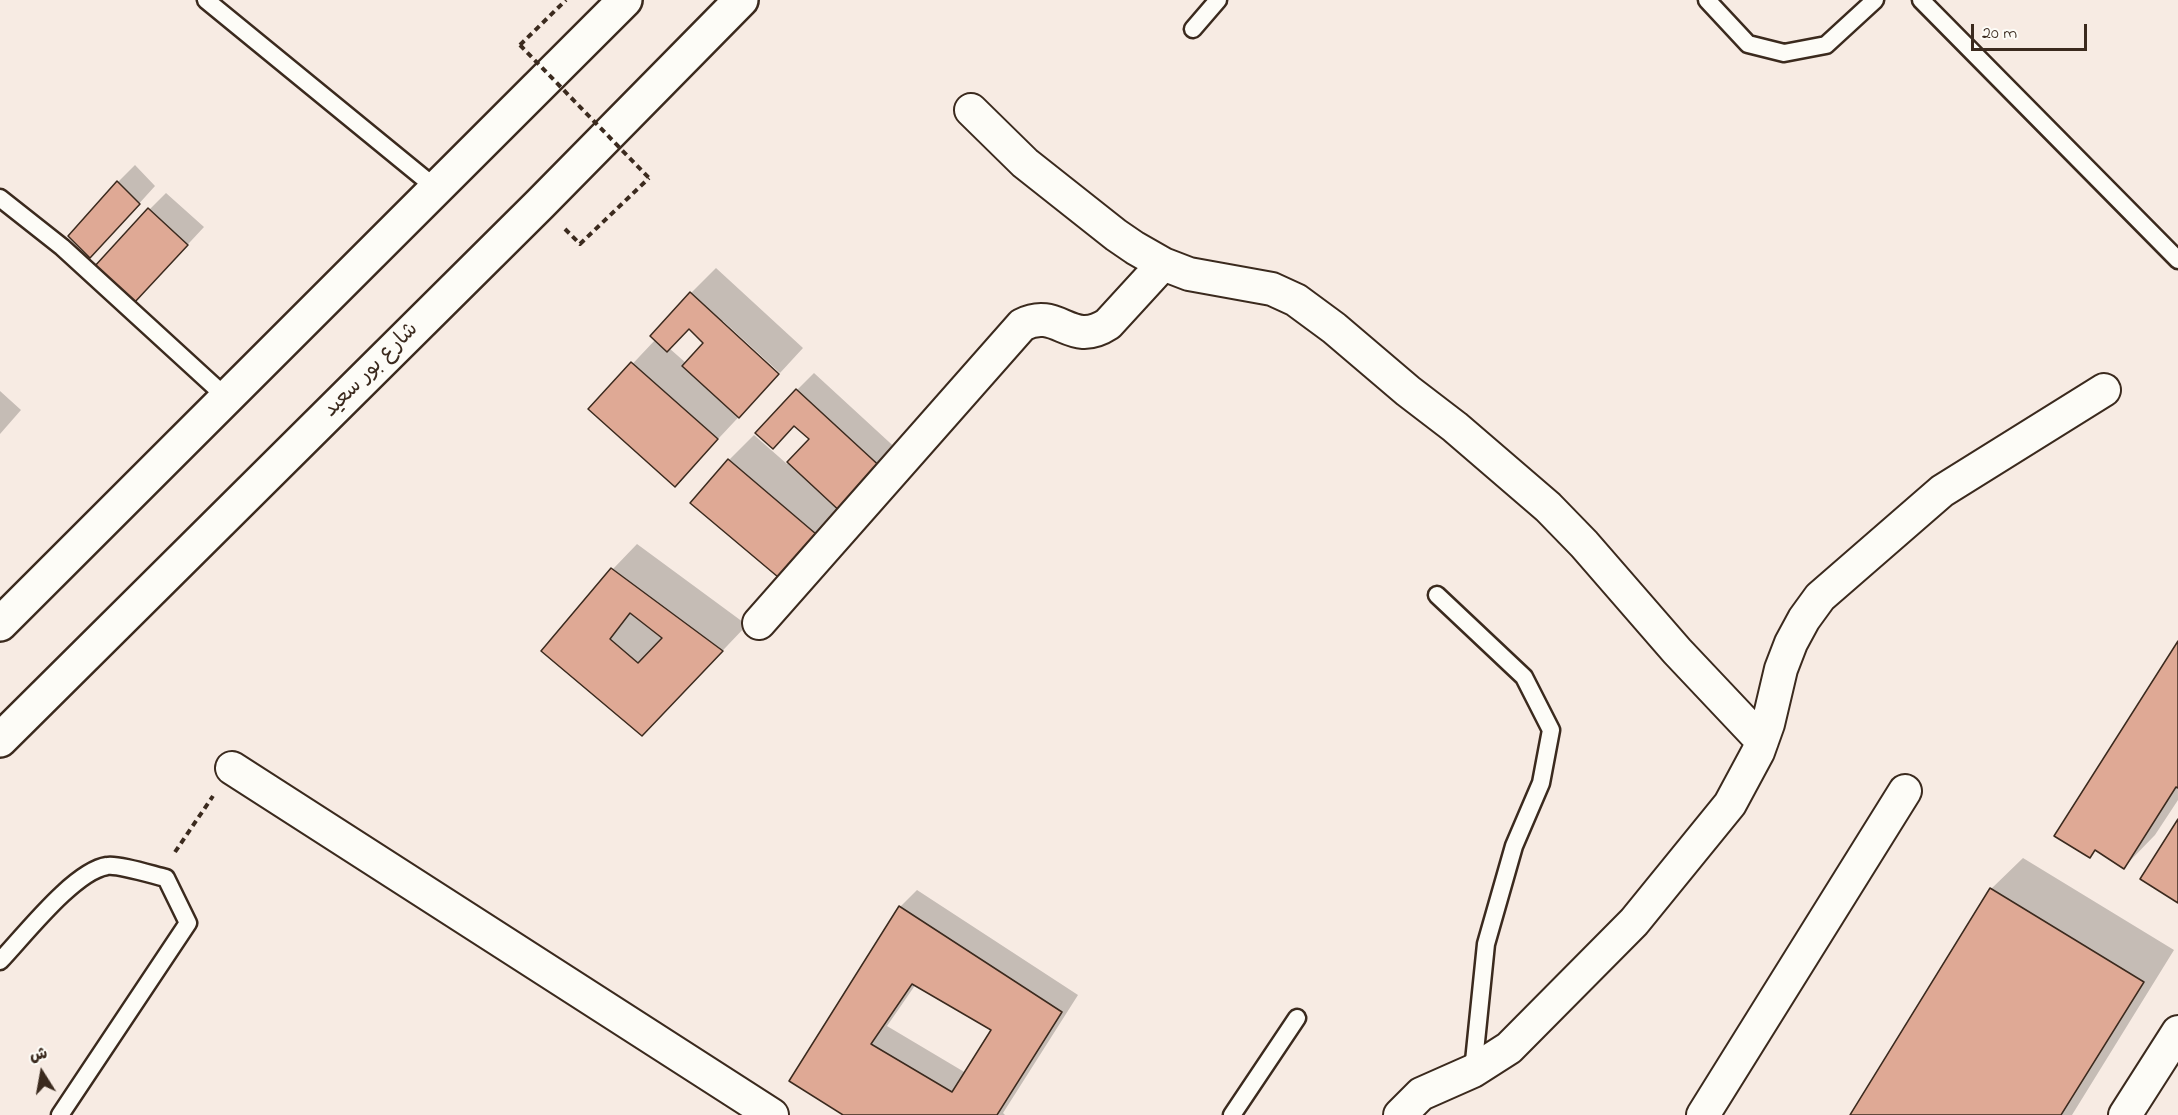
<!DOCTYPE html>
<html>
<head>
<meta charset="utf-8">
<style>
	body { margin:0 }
	#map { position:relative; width:2178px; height:1115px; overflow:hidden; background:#f7ebe3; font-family:"Indie Flower","Playpen Sans Arabic",sans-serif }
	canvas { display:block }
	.north { position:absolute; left:12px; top:1043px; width:60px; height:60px; -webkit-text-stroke:4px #fdfcf7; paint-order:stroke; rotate:349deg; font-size:16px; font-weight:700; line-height:24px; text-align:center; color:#3b2a1e }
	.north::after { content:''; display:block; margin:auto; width:21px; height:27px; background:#3b2a1e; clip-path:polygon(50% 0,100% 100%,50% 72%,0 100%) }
	.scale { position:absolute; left:1971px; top:24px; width:116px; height:27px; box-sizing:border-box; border:3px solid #3b2a1e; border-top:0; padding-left:8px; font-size:18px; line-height:21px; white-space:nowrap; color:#3b2a1e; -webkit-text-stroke:4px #fdfcf7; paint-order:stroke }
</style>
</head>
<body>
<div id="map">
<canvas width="2178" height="1115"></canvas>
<div class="north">ش</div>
<div class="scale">20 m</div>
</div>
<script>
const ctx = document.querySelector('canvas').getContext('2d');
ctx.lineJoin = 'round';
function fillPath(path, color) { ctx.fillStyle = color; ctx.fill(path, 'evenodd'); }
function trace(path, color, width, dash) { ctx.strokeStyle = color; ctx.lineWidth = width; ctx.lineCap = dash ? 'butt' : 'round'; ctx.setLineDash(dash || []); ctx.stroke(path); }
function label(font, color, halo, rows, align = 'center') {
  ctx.font = font + ' "Indie Flower","Playpen Sans Arabic",sans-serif'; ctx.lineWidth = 5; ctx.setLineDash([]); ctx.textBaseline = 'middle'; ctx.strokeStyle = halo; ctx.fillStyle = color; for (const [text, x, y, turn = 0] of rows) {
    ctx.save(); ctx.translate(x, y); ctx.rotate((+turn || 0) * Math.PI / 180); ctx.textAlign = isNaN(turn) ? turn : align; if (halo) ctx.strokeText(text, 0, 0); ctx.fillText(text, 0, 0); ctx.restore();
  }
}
const shadow = new Path2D(`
	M135 165 155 186 107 239 118 182Z
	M166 193 204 227 151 284 149 210Z
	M716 268 803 348 780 373 723 321 721 323 778 375 675 485 590 409 656 339 691 293ZM689 328 705 343 686 363 669 348Z
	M814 373 901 453 839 508 803 551 778 575 729 460 754 435 787 464 811 439 797 390Z
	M0 391 21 410 0 434Z
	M637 544 747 625 667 709 544 650 613 569Z
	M2178 644V800L2155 835 2124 867 2096 849 2089 856Z
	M2023 858 2174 950 2072 1115H1851L1991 889Z
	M917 890 1078 995 1003 1113 1005 1115H846L900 907ZM916 984 993 1030 966 1073 887 1026Z`);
const building = new Path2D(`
	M117 181 140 204 90 258 68 236Z
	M148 208 188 245 134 303 94 267Z
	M690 292 779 374 739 418 682 366 703 343 689 329 667 352 650 336Z
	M631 362 718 439 675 487 588 409Z
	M796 389 885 471 844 515 787 462 809 439 794 426 773 449 755 433Z
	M728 459 816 534 778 577 690 503Z
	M611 568 723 651 642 736 541 651ZM630 613 662 638 638 663 610 639Z
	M2178 641V788L2176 787 2124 869 2095 850 2090 858 2054 836Z
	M2178 819V903L2140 879Z
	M1990 888 2144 982 2061 1115H1850Z
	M899 906 1062 1012 997 1115H843L789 1081ZM912 984 991 1030 952 1092 871 1044Z`);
const path = new Path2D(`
	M520 45 566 0
	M565 229 580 244 649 178
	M175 852 213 796`);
const lane = new Path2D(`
	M206 0 437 189
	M1707 0 1748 44 1784 53 1826 45 1875 0
	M1921 0 2178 260
	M1193 29 1218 0
	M0 198 62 247 227 398
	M1437 595 1524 677 1551 730 1541 783 1514 846 1486 944 1473 1071
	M0 961C24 936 74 871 107 866 118 864 153 875 166 878L188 923 60 1115
	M1232 1115 1297 1018`);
const street = new Path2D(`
	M971 110 1025 163 1116 235 1135 248 1163 264 1189 274 1272 289 1296 300 1334 328 1408 391 1455 427 1548 507 1584 544 1677 651 1762 741
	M759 623 1022 325C1059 306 1070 349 1108 324L1163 264
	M232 768 772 1115
	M1400 1115 1421 1094 1473 1071 1509 1048 1634 922 1730 804 1758 752 1768 724 1781 669 1791 643 1804 619 1820 597 1942 491 2104 390
	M1703 1115 1905 791
	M2125 1115 2178 1032`);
const primary = new Path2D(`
	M0 624 625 0
	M0 740 540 204 741 0`);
const pathBridge = new Path2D(`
	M520 45 649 178`);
const streetNames = [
	["شارع بور سعيد",372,371,-45]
];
fillPath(shadow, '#0003');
fillPath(building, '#dfa995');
trace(building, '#3b2a1e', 1.5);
trace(lane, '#3b2a1e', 21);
trace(street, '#3b2a1e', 36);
trace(primary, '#3b2a1e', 38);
trace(path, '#3b2a1e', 4, [6, 4.5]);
trace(lane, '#fdfcf7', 16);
trace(street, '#fdfcf7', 32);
trace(primary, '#fdfcf7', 33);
trace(pathBridge, '#3b2a1e', 4, [6, 4.5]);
label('21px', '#3b2a1e', '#fdfcf7', streetNames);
</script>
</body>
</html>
